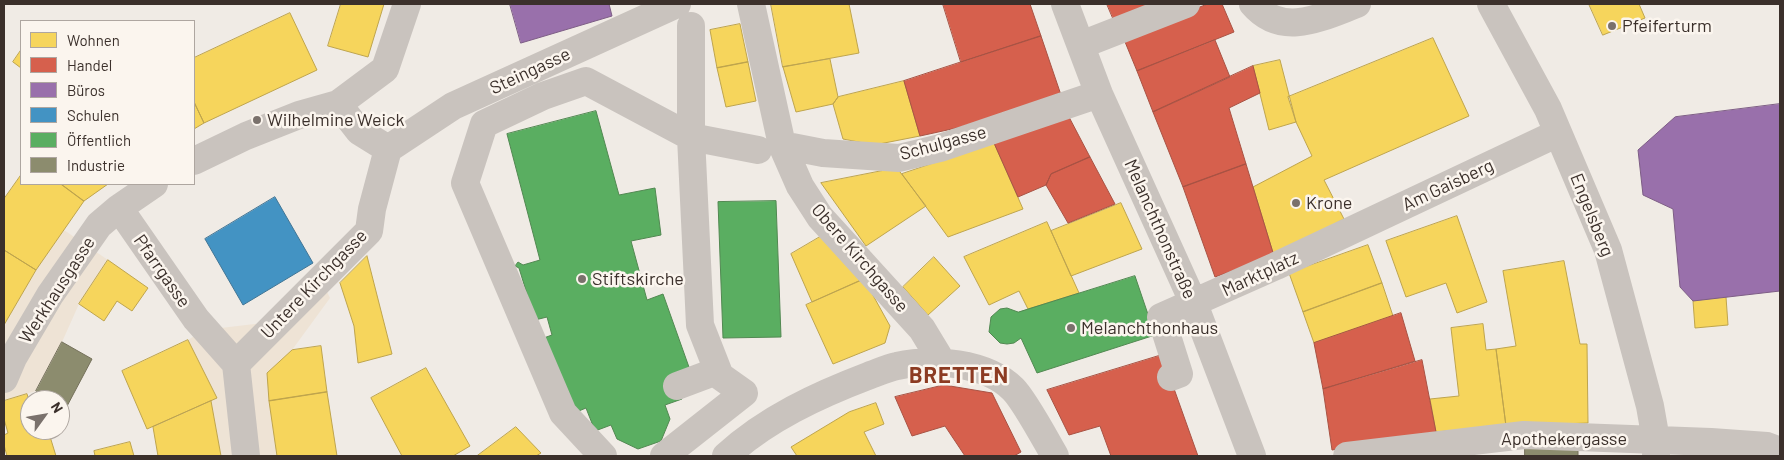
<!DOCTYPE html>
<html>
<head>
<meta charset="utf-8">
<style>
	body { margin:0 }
	#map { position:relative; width:1784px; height:460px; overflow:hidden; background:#f0ebe5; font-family:Barlow,sans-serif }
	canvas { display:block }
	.frame { position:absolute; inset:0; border:5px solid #3b302b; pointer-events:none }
	.legend { position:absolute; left:20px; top:20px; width:175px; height:165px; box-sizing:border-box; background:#fbf5ee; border:1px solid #aea6a0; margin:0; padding:6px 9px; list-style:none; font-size:15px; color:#3b302b }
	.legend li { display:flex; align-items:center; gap:10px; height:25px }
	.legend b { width:25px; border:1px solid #aea6a0 }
	.north { position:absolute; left:20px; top:390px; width:50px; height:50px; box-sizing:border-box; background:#fbf5ee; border:1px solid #aea6a0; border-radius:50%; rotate:58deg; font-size:14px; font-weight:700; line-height:20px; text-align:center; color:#3b302b }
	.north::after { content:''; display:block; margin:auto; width:18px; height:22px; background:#7a716c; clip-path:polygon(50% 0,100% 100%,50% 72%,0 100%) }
</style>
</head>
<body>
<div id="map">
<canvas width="1784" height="460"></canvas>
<div class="frame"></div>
<ul class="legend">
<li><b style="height:14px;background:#f6d55c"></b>Wohnen</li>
<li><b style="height:14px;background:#d6604d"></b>Handel</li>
<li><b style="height:14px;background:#9970ab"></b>Büros</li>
<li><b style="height:14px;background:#4393c3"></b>Schulen</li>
<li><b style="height:14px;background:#5aae61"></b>Öffentlich</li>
<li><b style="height:14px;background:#8c8c6e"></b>Industrie</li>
</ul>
<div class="north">N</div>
</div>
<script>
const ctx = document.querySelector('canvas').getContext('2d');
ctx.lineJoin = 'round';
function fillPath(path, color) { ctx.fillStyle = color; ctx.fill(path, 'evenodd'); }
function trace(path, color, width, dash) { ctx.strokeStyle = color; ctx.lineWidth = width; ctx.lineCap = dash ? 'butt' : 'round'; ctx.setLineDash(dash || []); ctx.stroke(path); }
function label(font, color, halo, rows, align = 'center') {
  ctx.font = font + ' Barlow,sans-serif'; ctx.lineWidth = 5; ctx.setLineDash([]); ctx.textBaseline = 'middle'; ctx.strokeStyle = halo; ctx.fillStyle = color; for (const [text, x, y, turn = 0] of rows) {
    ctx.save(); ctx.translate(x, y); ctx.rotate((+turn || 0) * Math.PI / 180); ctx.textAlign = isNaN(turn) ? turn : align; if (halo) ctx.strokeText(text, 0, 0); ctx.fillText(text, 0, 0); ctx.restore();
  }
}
const plaza = new Path2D(`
	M64 230 108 260 79 304 62 342 36 391 4 401V325L36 270Z
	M321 279 330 298 292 350 267 373 277 456H221L211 401 216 398 188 340 204 330 263 323Z`);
const homes = new Path2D(`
	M341 4H384L368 57 328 46Z
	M771 4H849L859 53 783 67Z
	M1589 4H1639L1645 18 1603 35Z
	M290 13 317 70 204 123 194 102V58Z
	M740 24 748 62 717 68 710 30Z
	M1433 38 1469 116 1324 180 1344 219 1274 256 1253 187 1312 156 1296 122 1288 97Z
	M21 50V68L13 62Z
	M830 59 838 97 833 104 796 112 783 67Z
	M1280 60 1296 122 1269 130 1253 66Z
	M748 62 756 101 726 107 717 68Z
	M904 81 920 136 874 145 843 139 833 104 838 97Z
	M194 102 204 123 194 129Z
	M994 143 1023 209 948 237 902 174Z
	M897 168 926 206 866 246 821 183Z
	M21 175V184H61L84 201 36 270 4 250V199Z
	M61 184H108L84 201Z
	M1121 203 1142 249 1071 276 1051 231Z
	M1457 216 1487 302 1457 313 1446 283 1406 297 1386 241Z
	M1047 222 1079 293 1028 309 1019 291 989 305 964 257Z
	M825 234 864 279 812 302 791 254Z
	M1368 245 1382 283 1303 312 1289 273Z
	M4 250 36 270 4 325Z
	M367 256 392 354 358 363 354 326 340 283Z
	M934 257 960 286 928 315 903 287Z
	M108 260 148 288 132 311 117 301 104 321 79 304Z
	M1564 261 1580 344H1587L1588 423 1506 426 1496 349 1516 346 1503 271Z
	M864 279 890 326 885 343 833 364 806 305Z
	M1382 283 1393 316 1314 343 1303 312Z
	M1726 297 1728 325 1695 328 1693 301Z
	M1483 324 1486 350 1496 349 1506 426 1436 432 1430 399 1459 396 1451 328Z
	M188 340 217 398 147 429 122 371Z
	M321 346 327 392 269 401 267 373 292 350Z
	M426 368 470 446 453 456H402L371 398Z
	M327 392 337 456H277L269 401Z
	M27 394 30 403V430H48L56 456H7L4 445V435L8 433 4 419V401Z
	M211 401 221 456H158L153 427Z
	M876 403 884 424 864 432 876 456H797L791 447 849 412Z
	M516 427 541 453 536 456H477Z
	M130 442 134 456H95L94 451Z`);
const shops = new Path2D(`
	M943 4H1030L1041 36 961 62Z
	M1107 4H1167L1116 25Z
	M1208 4H1222L1234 32 1137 71 1123 37Z
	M1041 36 1061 95 961 127 920 136 904 81Z
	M1215 40 1230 77 1153 112 1137 71Z
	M1253 66 1260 93 1229 108 1246 164 1183 187 1153 112Z
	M1069 117 1090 157 1051 174 1046 185 1018 197 994 143Z
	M1090 157 1115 204 1068 223 1046 185 1051 174Z
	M1246 164 1274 256 1215 277 1183 187Z
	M1401 313 1415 361 1323 389 1314 343Z
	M1162 355 1198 456H1111L1100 426 1069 435 1047 390Z
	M1422 360 1436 432 1332 450 1323 389Z
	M944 385 992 393 1021 452 1014 456H965L945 426 912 436 895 397Z`);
const offices = new Path2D(`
	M510 4H609L612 16 521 43Z
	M1780 104V291L1693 301 1680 287 1673 209 1643 195 1638 150 1675 117Z`);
const schools = new Path2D(`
	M275 197 313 263 243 305 205 239Z`);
const public = new Path2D(`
	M596 111 619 195 655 188 661 235 631 241 647 300 663 294 690 370 677 386 682 399 665 405 670 419 661 441 638 449 617 439 611 425 595 431 586 408 569 415 541 339 552 335 547 317 535 320 519 268 515 266 518 262 523 265 540 260 507 134Z
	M776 201 781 337 723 338 718 202Z
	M1135 276 1155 335 1037 373 1021 338 1014 343 1007 344 1000 343 989 332 991 317 1000 309 1007 308 1018 312Z`);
const industry = new Path2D(`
	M62 342 92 359 66 408 60 405V400H52L36 391Z
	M1525 443H1578V456H1525Z`);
const street = new Path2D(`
	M751 4 782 145 800 186 820 217 922 329 942 362
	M1065 4 1099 94 1194 304 1252 456
	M1253 4C1282 38 1322 17 1357 4
	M1491 4 1548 109 1608 250 1650 406 1656 440V456
	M1081 45 1186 4
	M338 104 359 131 388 149
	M782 145 823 153 899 158 940 148 1099 94
	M388 149 453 106 677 4
	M194 161 246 136 299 115 338 104 385 69 407 4
	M119 208 196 319 236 364
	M1171 377 1179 374 1161 317 1276 266 1558 133
	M4 379 13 358 50 295 99 225 119 208 154 184
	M677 386 717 371
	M246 456 236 364 369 231 372 209 388 149
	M603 456 563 413 465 183 484 124 543 96 586 81 691 137 758 150
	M664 456 744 393 720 376 700 325 691 137V26
	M726 456C766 419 818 395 868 376 877 373 887 368 897 366 932 358 986 362 1013 389 1025 401 1045 439 1055 456
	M1347 456 1524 435 1711 442 1767 446 1780 451`);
const markers = [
	[1612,26,5,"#7a716c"],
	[257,120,5,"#7a716c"],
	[1296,203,5,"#7a716c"],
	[582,279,5,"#7a716c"],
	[1071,328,5,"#7a716c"]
];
const poiNames = [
	["Pfeiferturm",1622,26],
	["Wilhelmine Weick",267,120],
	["Krone",1306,203],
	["Stiftskirche",592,279],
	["Melanchthonhaus",1081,328]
];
const streetNames = [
	["Steingasse",530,71,-25],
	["Schulgasse",943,143,-15],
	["Am Gaisberg",1448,185,-25],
	["Engelsberg",1592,215,68],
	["Melanchthonstraße",1160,229,66],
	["Obere Kirchgasse",860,258,49],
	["Pfarrgasse",162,271,55],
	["Marktplatz",1260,274,-25],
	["Untere Kirchgasse",314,284,-46],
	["Werkhausgasse",57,290,-57],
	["Apothekergasse",1564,439]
];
const districtNames = [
	["BRETTEN",959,376]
];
fillPath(plaza, '#eee3d5');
fillPath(homes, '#f6d55c');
trace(homes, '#bea44d', 1);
fillPath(shops, '#d6604d');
trace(shops, '#a85243', 1);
fillPath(offices, '#9970ab');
trace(offices, '#7d5d85', 1);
fillPath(schools, '#4393c3');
trace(schools, '#417595', 1);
fillPath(public, '#5aae61');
trace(public, '#518851', 1);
fillPath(industry, '#8c8c6e');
trace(industry, '#74705a', 1);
trace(street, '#c9c3be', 28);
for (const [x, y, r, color] of markers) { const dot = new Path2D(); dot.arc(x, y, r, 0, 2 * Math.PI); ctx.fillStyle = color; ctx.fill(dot); trace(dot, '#fbf5ee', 2); }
label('18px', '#3b302b', '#fbf5ee', poiNames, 'left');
label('18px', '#3b302b', '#fbf5ee', streetNames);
ctx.letterSpacing = '1px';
label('bold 22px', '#8c3b22', '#fbf5ee', districtNames);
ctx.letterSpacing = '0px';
</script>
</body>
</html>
